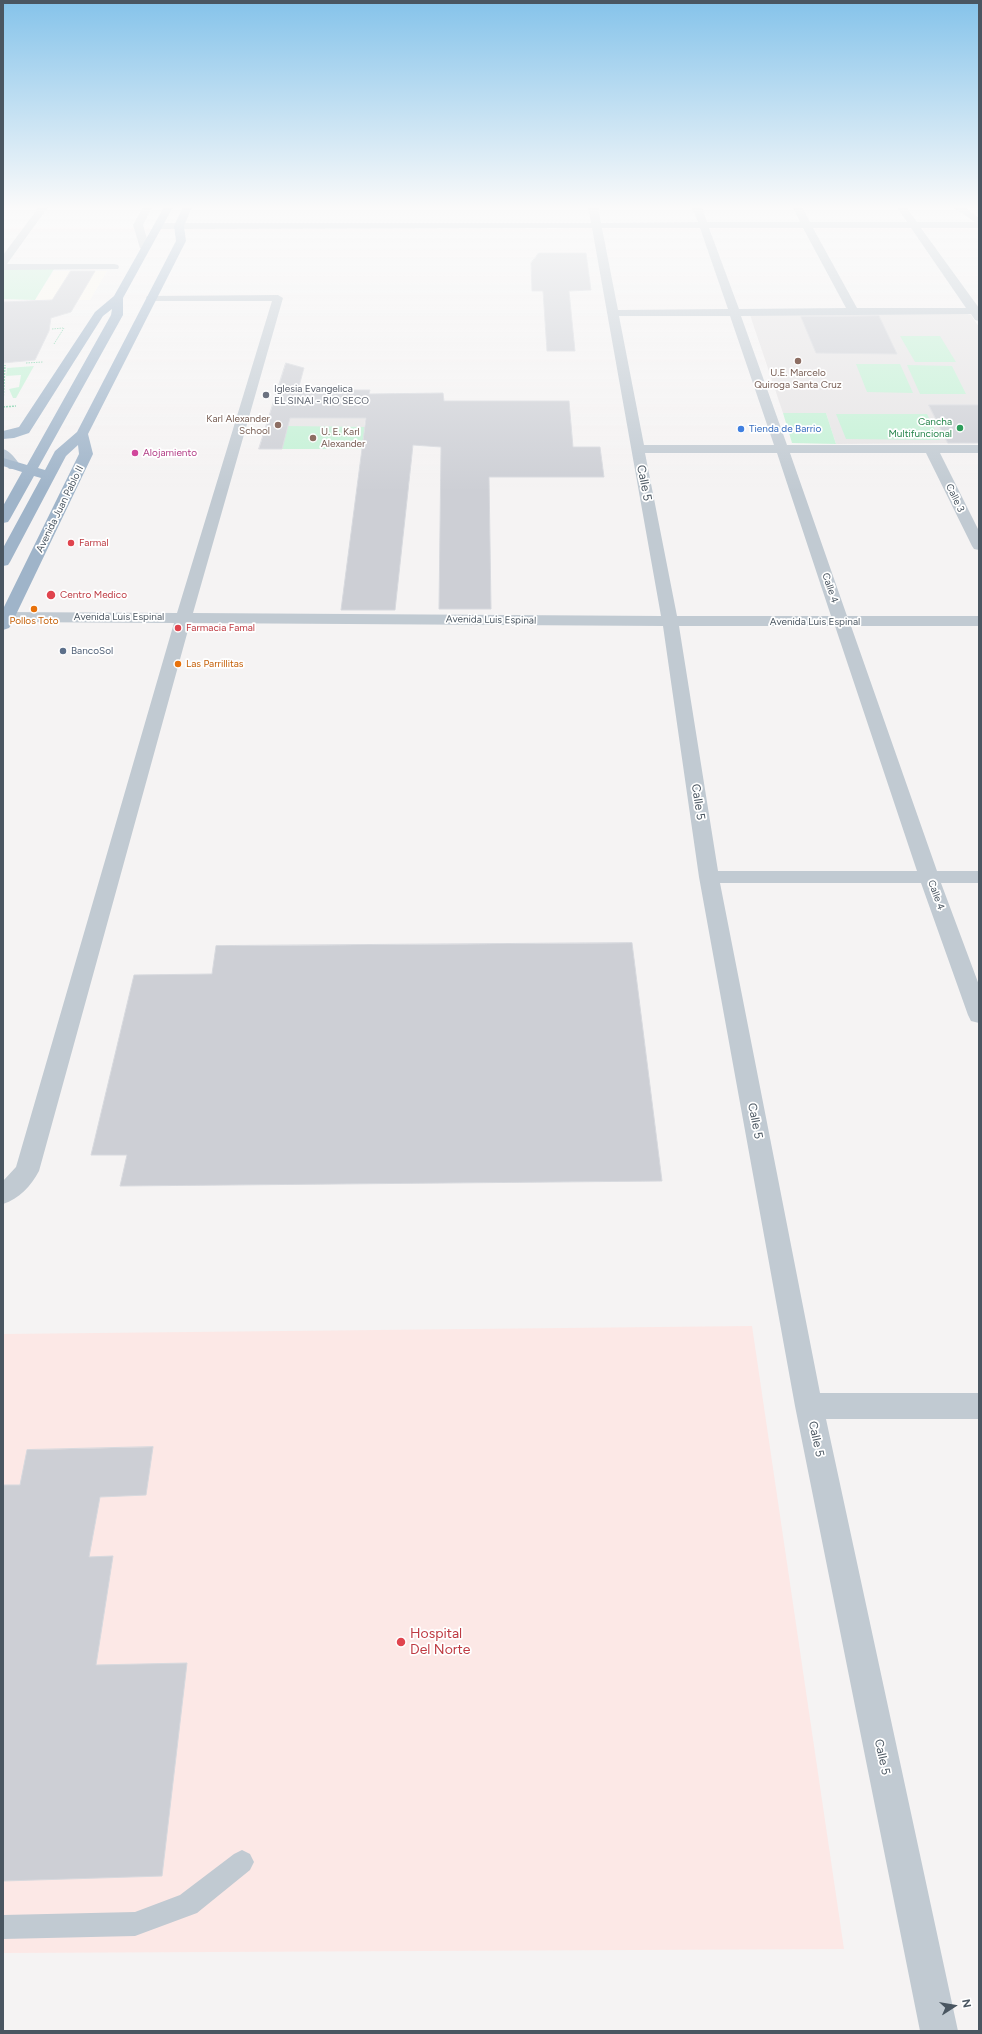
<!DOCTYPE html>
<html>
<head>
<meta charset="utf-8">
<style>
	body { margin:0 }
	#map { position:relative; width:982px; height:2034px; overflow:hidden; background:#f5f3f3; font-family:Figtree,sans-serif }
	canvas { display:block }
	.frame { position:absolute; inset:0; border:4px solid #4a5661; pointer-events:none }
	.north { position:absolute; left:934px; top:1986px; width:40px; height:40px; -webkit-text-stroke:3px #fff; paint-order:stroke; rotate:78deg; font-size:11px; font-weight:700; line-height:16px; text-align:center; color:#4a5661 }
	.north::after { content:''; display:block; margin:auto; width:14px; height:18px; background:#4a5661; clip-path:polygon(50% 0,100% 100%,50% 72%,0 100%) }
</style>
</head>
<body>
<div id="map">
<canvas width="982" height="2034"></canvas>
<div class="frame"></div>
<div class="north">N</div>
</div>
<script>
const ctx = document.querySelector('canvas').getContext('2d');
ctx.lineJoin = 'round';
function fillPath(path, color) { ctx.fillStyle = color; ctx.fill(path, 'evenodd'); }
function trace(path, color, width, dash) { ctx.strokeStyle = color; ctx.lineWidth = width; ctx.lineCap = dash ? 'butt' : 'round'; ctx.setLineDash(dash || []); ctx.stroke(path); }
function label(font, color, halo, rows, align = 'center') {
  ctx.font = font + ' Figtree,sans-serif'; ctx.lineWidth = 3.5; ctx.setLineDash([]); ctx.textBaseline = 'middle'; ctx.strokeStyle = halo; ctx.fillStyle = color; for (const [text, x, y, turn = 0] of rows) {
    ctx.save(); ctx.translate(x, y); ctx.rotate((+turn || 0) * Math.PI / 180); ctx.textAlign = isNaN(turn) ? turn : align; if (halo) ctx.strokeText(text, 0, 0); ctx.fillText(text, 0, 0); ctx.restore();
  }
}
const commercial = new Path2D(`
	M54 271H107L90 300H35Z`);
const education = new Path2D(`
	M965 313 971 315 979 327V443L836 444 826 413H783L750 315Z
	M271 411H366L362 449H259Z`);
const medical = new Path2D(`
	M752 1326 844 1949 3 1953V1334Z`);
const green = new Path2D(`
	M3 269H54L35 300 3 299Z
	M900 336H940L956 362H915Z
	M856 364H900L913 393 867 392Z
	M907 365 952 366 966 394H920Z
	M34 366 16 398H13L9 389 19 387 21 375 6 376 7 368Z
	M783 413H826L836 444 792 443Z
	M836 414H927L940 440 846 439Z
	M288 426 365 427 362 449H282Z`);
const building = new Path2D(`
	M539 253H586L591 290 569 291 575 351H547L543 291H532L531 263Z
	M71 271H95L71 312 51 318 49 331 35 360 3 363V302L52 300Z
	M879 316 897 354 816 353 801 317Z
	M286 363 304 368 298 390H370L369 394 443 393 444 401H569L573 447H600L604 477H489L491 609H439L441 447 413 445 395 610H341L366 418H290L282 449H259Z
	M929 405H979V443H948Z
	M632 943 662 1181 120 1186 127 1155H91L134 975 212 974 216 946Z
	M153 1447 146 1495 100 1497 89 1557 113 1556 96 1665 187 1663 162 1876 3 1881V1485H20L27 1450Z`);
const pathFar1 = new Path2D(`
	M52 329 63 328
	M54 344 64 328
	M26 363 43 362`);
const path = new Path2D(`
	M3 402 5 365
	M3 407 16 406`);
const service = new Path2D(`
	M242 1850 250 1854 254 1862 250 1870 197 1913 135 1936 3 1939V1915L135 1912 180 1895 234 1854Z`);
const minor = new Path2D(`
	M39 207H48L7 264H114L118 265 119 267 118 269 3 270V255Z
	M143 207H152L143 225 150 248 145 251 140 248 133 225Z
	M588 207H598L601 223 698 222 692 207H702L707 222H800L793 207H802L810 222H907L897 207H906L917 222H979V228H921L979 308V321L975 320 971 314 741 316 787 445H979V453H940L979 531V550L974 549 972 546 926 453H790L847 616H979V626H851L937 871H979V883H941L979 985V1023L971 1021 968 1015 921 883H720L820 1393H979V1419H826L958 2031H920L795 1406 699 877 663 626 190 623 39 1171C31 1186 19 1199 3 1204V1181L16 1167 174 623 3 622V612L177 613 272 301H151L146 298 147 296 278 295 283 298 193 613 661 616 592 228 159 229 154 226 159 223H591ZM602 228H700L728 309 618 310ZM709 228H803L846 308 739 309ZM813 228H911L966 308H857ZM619 316H730L774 445H644ZM645 453H777L831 616H677ZM679 626H835L917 871H718Z`);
const secondary = new Path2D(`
	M953 207H964L979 218V225Z`);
const primary = new Path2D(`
	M3 449C11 451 16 460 21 466L19 469H9L3 461Z`);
const trunk = new Path2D(`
	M164 207H173L123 298V315L38 468 45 470 55 451 77 432 176 241 174 226 183 207H192L184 226 186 241 88 434 93 454 11 625 9 628 3 630V609L79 454 78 445 66 456 10 562 8 565 3 566V548L41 478 34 476 10 519 8 522 3 523V506L22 472 3 466V458L27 465 111 315 112 309 103 316 29 433 14 438 3 439V431L19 427 95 312 114 296Z`);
const markers = [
	[798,361,4,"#8d6e63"],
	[266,395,4,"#6b7280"],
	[278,425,4,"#8d6e63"],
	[960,428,4,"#2e9e5b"],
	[741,429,4,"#3f7fe0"],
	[313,438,4,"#8d6e63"],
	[135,453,4,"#d1479c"],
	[71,543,4,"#e0444e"],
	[51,595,5,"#e0444e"],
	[34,609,4,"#e8710a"],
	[178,628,4,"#e0444e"],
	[63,651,4,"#5c6f8a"],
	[178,664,4,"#e8710a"],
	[401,1642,5,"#e0444e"]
];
const farEducationnames = [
	["U.E. Marcelo",798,373],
	["Quiroga Santa Cruz",798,385],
	["Karl Alexander",270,419,"right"],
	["School",270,431,"right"],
	["U. E. Karl",321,432,"left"],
	["Alexander",321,444,"left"]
];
const farWorshipnames = [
	["Iglesia Evangelica",274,389],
	["EL SINAI - RIO SECO",274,401]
];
const farLeisurenames = [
	["Cancha",952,422],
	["Multifuncional",952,434]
];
const farShopnames = [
	["Tienda de Barrio",749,429]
];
const farHotelnames = [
	["Alojamiento",143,453]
];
const farStreetnames = [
	["Calle 3",955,498,64],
	["Avenida Juan Pablo II",60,509,-64],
	["Calle 4",830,588,71],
	["Avenida Luis Espinal",119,617],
	["Avenida Luis Espinal",491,620,1],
	["Avenida Luis Espinal",815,622],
	["Calle 4",936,895,70]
];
const farHealthnames = [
	["Farmal",79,543],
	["Centro Medico",60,595],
	["Farmacia Famal",186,628]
];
const farFoodnames = [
	["Pollos Toto",34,621],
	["Las Parrillitas",186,664,"left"]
];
const farServicenames = [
	["BancoSol",71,651]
];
const streetNames = [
	["Calle 5",644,483,79],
	["Calle 5",698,802,81],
	["Calle 5",755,1121,79],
	["Calle 5",816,1439,78],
	["Calle 5",882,1757,78]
];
const nearHealthnames = [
	["Hospital",410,1634],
	["Del Norte",410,1650]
];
fillPath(commercial, '#fdf9ef');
fillPath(education, '#e6e4e5');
fillPath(medical, '#fce8e6');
fillPath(green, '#c3f1d5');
fillPath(building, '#cdcfd5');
trace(building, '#d7d9de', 1);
trace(pathFar1, '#7ad0a6', 1, [1.5, 1]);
trace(path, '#7ad0a6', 1.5, [2, 1]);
fillPath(service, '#c1cad2');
fillPath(minor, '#c1cad2');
fillPath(secondary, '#c1cbd6');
fillPath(primary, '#b3c2d1');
fillPath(trunk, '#9fb4c9');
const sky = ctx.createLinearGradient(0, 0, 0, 492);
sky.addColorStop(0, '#85c3ea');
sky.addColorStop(0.42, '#fafafa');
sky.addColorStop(1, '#fafafa00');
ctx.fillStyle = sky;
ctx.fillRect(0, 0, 982, 492);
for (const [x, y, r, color] of markers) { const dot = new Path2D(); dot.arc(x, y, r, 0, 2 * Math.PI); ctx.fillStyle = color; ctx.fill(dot); trace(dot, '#fff', 1.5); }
label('10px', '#785e54', '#fff', farEducationnames);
label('10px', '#5b616d', '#fff', farWorshipnames, 'left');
label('10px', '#27864d', '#fff', farLeisurenames, 'right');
label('10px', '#366cbe', '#fff', farShopnames, 'left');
label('10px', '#b23c85', '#fff', farHotelnames, 'left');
label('10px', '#4a5661', '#fff', farStreetnames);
label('10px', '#be3a42', '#fff', farHealthnames, 'left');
label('10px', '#c56008', '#fff', farFoodnames);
label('10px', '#4e5e75', '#fff', farServicenames, 'left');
label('12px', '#4a5661', '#fff', streetNames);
label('14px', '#be3a42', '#fff', nearHealthnames, 'left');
</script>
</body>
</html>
